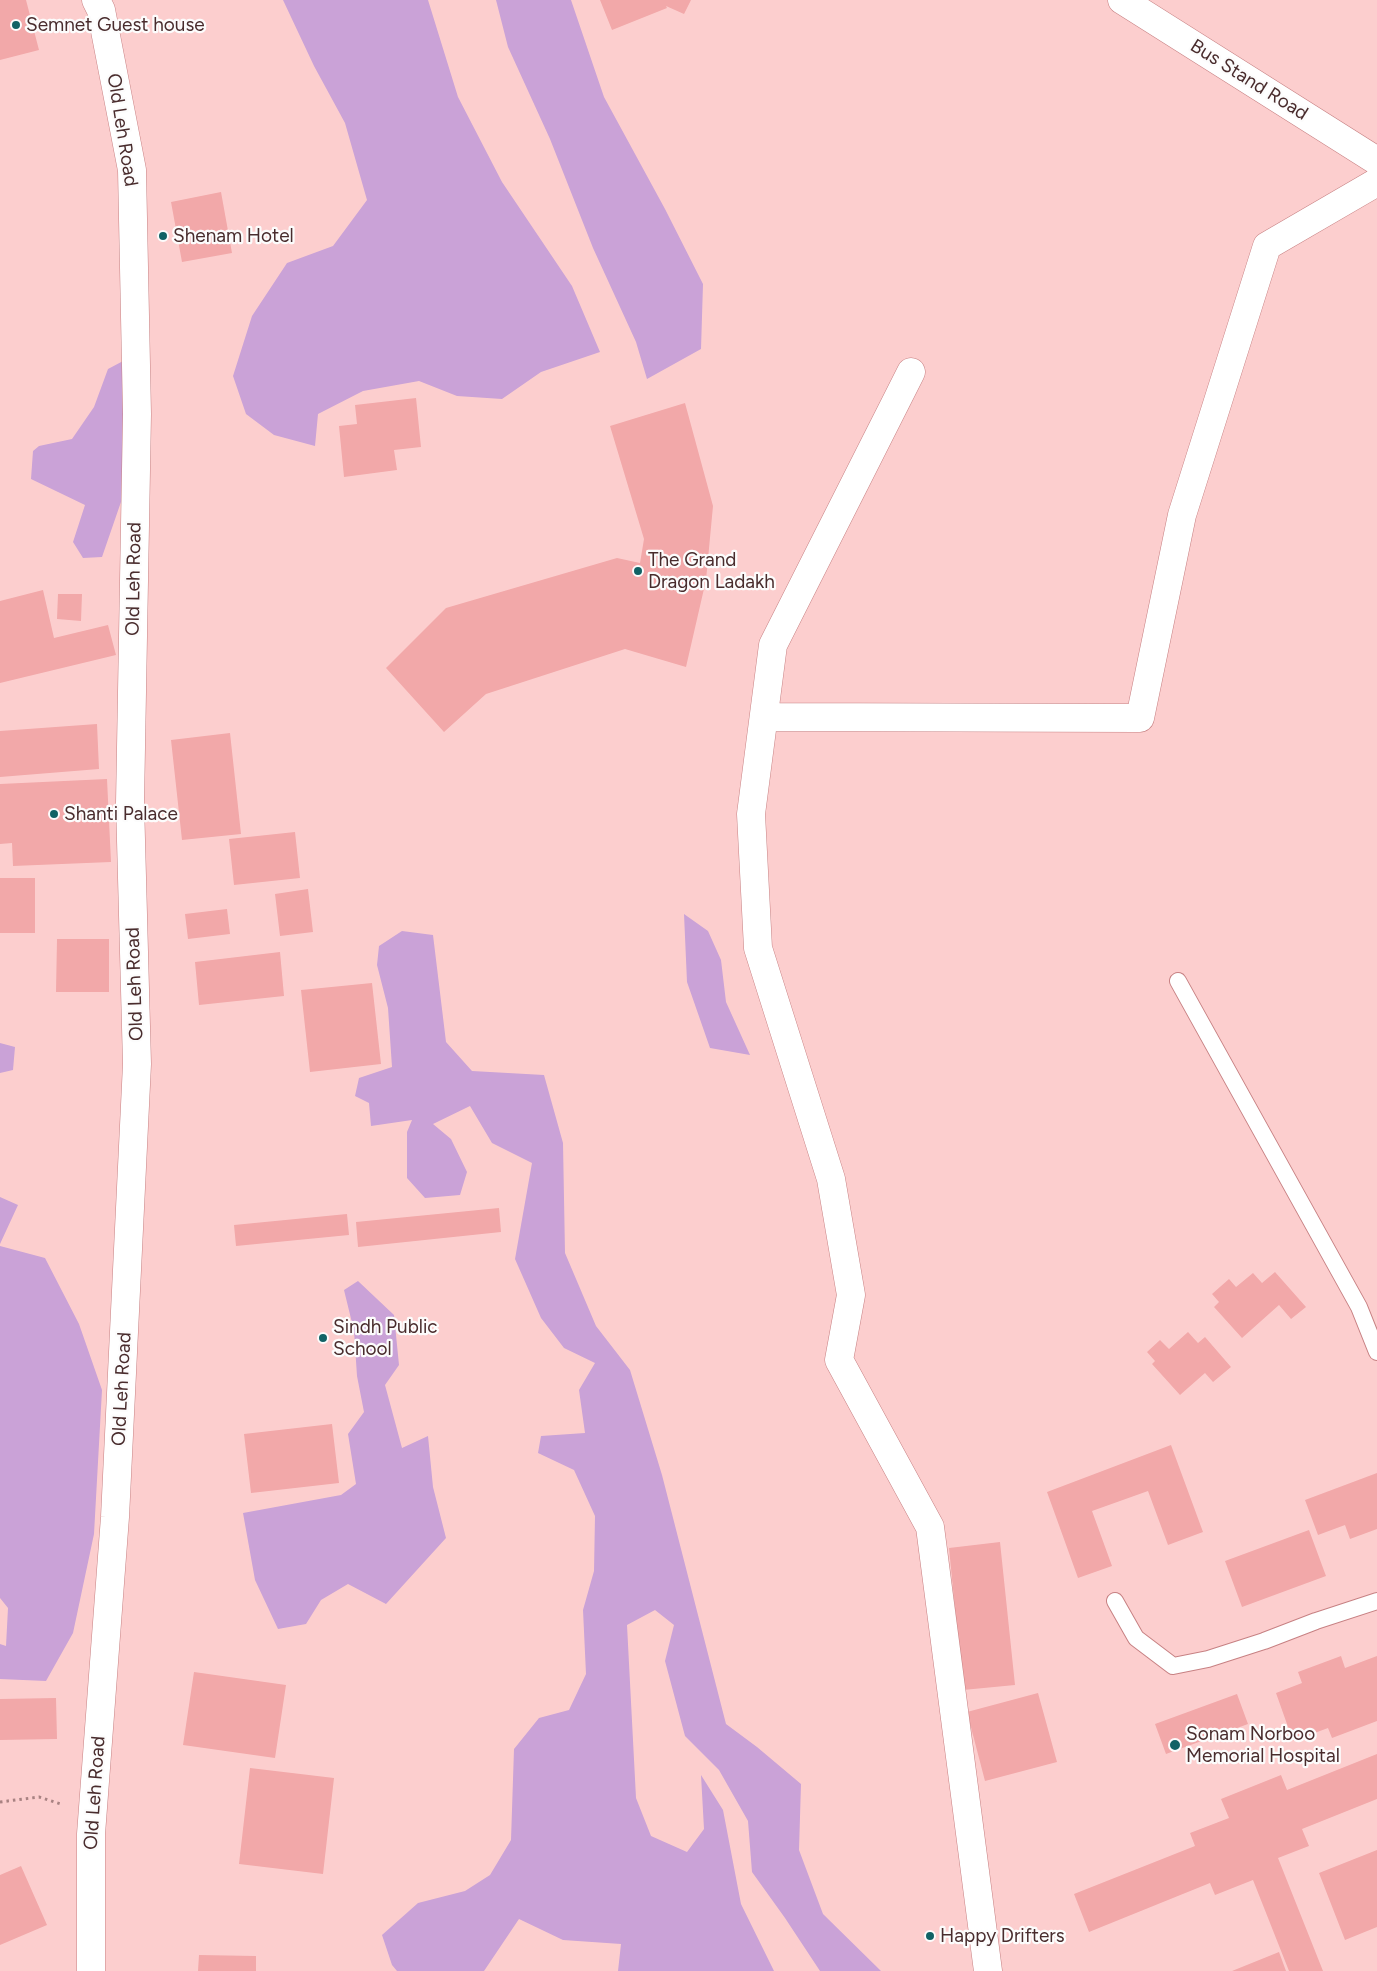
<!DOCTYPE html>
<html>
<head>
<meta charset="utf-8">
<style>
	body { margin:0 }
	canvas { display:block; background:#fccece }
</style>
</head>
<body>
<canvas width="1377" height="1971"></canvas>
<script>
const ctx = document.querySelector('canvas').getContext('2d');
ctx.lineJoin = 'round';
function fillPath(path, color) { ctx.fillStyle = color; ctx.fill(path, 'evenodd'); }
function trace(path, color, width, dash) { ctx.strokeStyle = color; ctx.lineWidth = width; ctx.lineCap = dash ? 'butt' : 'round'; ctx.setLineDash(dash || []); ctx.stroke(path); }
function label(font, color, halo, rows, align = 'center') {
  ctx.font = font + ' Figtree,sans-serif'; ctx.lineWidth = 4.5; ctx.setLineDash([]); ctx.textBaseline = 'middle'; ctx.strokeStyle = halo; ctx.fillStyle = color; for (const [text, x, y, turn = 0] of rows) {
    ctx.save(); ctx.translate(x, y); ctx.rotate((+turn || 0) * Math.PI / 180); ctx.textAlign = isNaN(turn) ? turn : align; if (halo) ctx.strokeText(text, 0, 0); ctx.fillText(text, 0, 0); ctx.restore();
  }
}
const green = new Path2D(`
	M283 0H428L458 97 502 182 572 286 600 352 541 372 502 399 457 396 419 381 363 391 318 414 315 446 274 435 246 414 233 376 252 316 287 263 333 246 367 200 345 123 314 66Z
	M496 0H571L604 97 665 209 703 284 701 349 647 379 636 342 593 248 550 139 508 47Z
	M125 360 122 499 102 557 83 558 73 542 85 505 31 479 33 451 39 446 72 439 94 407 108 369Z
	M684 914 708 931 721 960 726 1002 750 1055 710 1048 687 982Z
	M402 931 433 935 446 1042 472 1071 544 1075 563 1143 565 1253 596 1326 630 1370 662 1475 726 1724 757 1747 801 1784 799 1850 823 1914 881 1971H820L785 1918 752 1872 748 1821 719 1770 685 1736 665 1661 674 1625 655 1610 627 1625 636 1798 651 1836 687 1852 704 1829 701 1775 723 1810 741 1904 774 1971H618L621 1944 563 1940 519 1919 484 1971H397L392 1965 382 1935 418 1903 465 1891 490 1875 511 1840 514 1749 539 1718 569 1710 586 1674 583 1610 594 1571 595 1516 574 1470 538 1453 541 1436 585 1433 579 1390 595 1363 564 1348 541 1318 515 1259 532 1163 492 1143 470 1106 433 1124 451 1139 467 1172 460 1195 425 1198 407 1178V1132L412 1120 371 1126 369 1103 355 1096 359 1078 392 1067 388 1008 377 965 379 946Z
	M0 1043 15 1047 13 1070 0 1073Z
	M0 1197 18 1205 0 1244Z
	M0 1246 45 1258 79 1324 102 1390 94 1534 73 1633 46 1681 0 1679V1644L6 1646 8 1608 0 1598Z
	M358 1281 394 1315 399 1365 385 1385 402 1448 428 1436 433 1487 446 1538 386 1604 348 1584 321 1600 306 1624 278 1629 255 1580 243 1513 341 1495 356 1484 348 1434 364 1412 357 1376 354 1331 344 1290Z`);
const building = new Path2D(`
	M0 0H26L39 50 0 60Z
	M600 0H691L684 14 666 6 667 8 612 30Z
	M221 192 232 253 182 262 171 202Z
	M416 398 421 447 394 450 397 470 344 477 339 426 357 424 355 405Z
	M685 403 713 506 706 580 686 667 625 649 486 694 444 732 386 668 446 608 617 558 640 563 644 539 610 426Z
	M43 590 54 638 108 625 116 655 0 683V601Z
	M58 594H82L81 621 57 619Z
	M97 724 99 769 0 777V731Z
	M230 733 241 834 182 840 171 740Z
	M107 779 111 862 13 866 12 843 0 844V784Z
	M295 832 300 878 234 885 229 839Z
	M0 878H35V933H0Z
	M308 889 313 932 280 936 275 894Z
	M227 909 230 934 188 939 185 914Z
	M57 939H109V992H56Z
	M280 952 284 996 199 1005 195 962Z
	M372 983 381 1064 310 1072 301 990Z
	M499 1208 501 1232 358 1247 356 1222Z
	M347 1214 349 1235 236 1246 234 1225Z
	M1275 1272 1306 1307 1291 1319 1279 1305 1242 1338 1214 1307 1219 1302 1212 1294 1229 1279 1236 1287 1253 1273 1262 1283Z
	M1188 1332 1198 1343 1205 1337 1231 1367 1213 1382 1205 1373 1180 1395 1152 1364 1155 1361 1147 1352 1160 1340 1169 1349Z
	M332 1424 339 1483 251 1493 244 1434Z
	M1171 1445 1203 1532 1168 1545 1148 1491 1092 1511 1112 1566 1078 1578 1047 1492Z
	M1377 1473V1529L1350 1539 1345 1525 1318 1535 1305 1500Z
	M1309 1530 1326 1576 1242 1607 1225 1561Z
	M1000 1542 1015 1685 963 1690 949 1548Z
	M1341 1656 1345 1668 1377 1656V1721L1332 1738 1328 1728 1293 1741 1276 1693 1302 1683 1298 1672Z
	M194 1672 286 1685 275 1758 183 1745Z
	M1038 1693 1057 1762 985 1781 967 1712Z
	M1237 1694 1248 1724 1166 1754 1155 1724Z
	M56 1698 57 1739 0 1740V1699Z
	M1377 1754V1799L1302 1829 1309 1846 1278 1858 1323 1971H1289L1253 1880 1215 1895 1210 1883 1089 1932 1074 1894 1195 1846 1190 1833 1229 1818 1221 1799 1281 1775 1287 1790Z
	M250 1768 334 1778 323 1874 239 1864Z
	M1377 1850V1927L1345 1940 1319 1873Z
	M21 1866 47 1925 0 1945V1875Z
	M1279 1952 1286 1971H1232Z
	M199 1955 256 1956V1971H198Z`);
const path = new Path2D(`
	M0 1802 39 1797 61 1804`);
const service = new Path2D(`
	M1178 981 1359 1307 1377 1352
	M1115 1601 1136 1638 1173 1666 1208 1659 1264 1641 1316 1621 1377 1601`);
const minor = new Path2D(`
	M1122 0 1377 161
	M911 372 773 645 751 814 758 948 831 1179 851 1295 839 1360 930 1527 988 1971
	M764 717 1140 718 1182 515 1267 246 1377 182`);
const tertiary = new Path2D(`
	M91 1971V1834L115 1517 137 1064 130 803 137 414 132 170 101 10 96 0`);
const markers = [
	[16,25,5,"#116265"],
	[163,236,5,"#116265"],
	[638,571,5,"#116265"],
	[54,814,5,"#116265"],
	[323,1338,5,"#116265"],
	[1175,1745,6,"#116265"],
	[930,1936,5,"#116265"]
];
const poiNames = [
	["Semnet Guest house",26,25],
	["Shenam Hotel",173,236],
	["The Grand",648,560],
	["Dragon Ladakh",648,582],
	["Shanti Palace",64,814],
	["Sindh Public",333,1327],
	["School",333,1349],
	["Sonam Norboo",1186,1734],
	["Memorial Hospital",1186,1756],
	["Happy Drifters",940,1936]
];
const streetNames = [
	["Bus Stand Road",1249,80,32],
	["Old Leh Road",122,130,81],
	["Old Leh Road",134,579,-89],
	["Old Leh Road",135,984,-92],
	["Old Leh Road",122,1389,-87],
	["Old Leh Road",95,1793,-86]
];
fillPath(green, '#caa2d7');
fillPath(building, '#f2a8a9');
trace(service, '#c78183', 18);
trace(minor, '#c78183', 29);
trace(tertiary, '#c78183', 29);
trace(path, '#a88282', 3, [2.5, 4]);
trace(service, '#fff', 16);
trace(minor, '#fff', 28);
trace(tertiary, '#fff', 28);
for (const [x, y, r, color] of markers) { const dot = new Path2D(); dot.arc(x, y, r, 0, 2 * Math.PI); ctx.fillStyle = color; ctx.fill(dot); trace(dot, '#fcfcfc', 2); }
label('19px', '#492c2d', '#fcfcfc', poiNames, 'left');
label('19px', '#492c2d', '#fcfcfc', streetNames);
</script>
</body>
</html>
